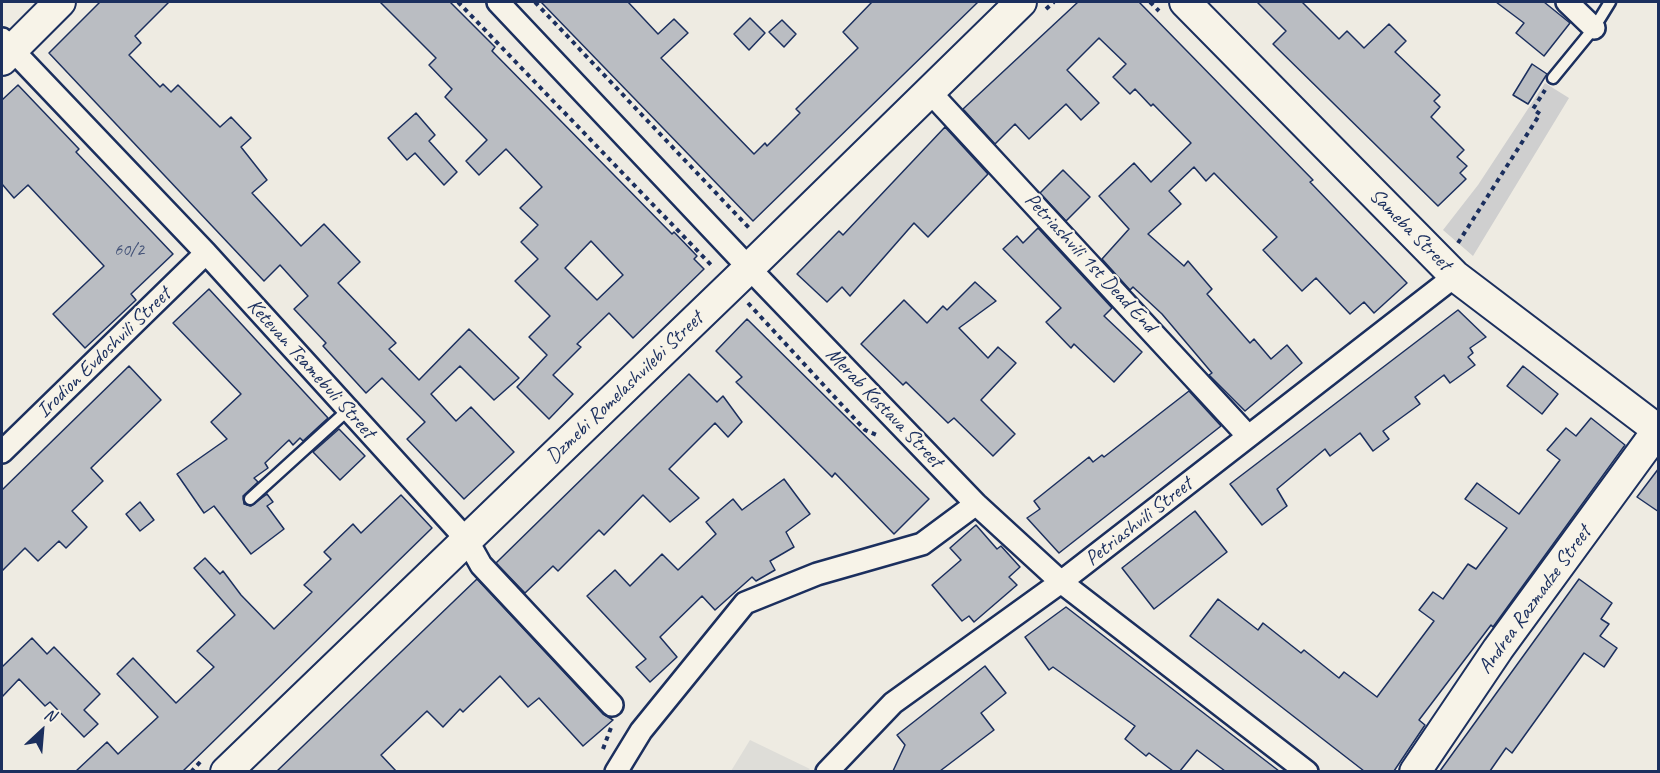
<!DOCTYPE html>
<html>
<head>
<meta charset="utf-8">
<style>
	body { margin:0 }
	#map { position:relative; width:1660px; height:773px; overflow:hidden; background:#eeebe2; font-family:Caveat,sans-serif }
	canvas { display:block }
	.frame { position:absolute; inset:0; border:3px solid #1b2f5e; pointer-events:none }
	.north { position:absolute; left:12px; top:701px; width:60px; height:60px; -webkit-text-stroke:4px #f7f3e8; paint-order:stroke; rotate:26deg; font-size:16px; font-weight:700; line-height:24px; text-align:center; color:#1b2f5e }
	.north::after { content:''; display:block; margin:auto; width:21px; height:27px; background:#1b2f5e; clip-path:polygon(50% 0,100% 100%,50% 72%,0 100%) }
</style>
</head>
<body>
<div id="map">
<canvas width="1660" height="773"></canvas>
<div class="frame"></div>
<div class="north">N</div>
</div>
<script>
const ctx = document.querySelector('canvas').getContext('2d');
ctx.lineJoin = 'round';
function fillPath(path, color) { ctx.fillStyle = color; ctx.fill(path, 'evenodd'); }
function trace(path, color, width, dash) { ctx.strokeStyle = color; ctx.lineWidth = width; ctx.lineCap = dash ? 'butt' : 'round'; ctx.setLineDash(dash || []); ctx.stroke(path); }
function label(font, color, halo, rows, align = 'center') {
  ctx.font = font + ' Caveat,sans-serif'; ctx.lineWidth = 4.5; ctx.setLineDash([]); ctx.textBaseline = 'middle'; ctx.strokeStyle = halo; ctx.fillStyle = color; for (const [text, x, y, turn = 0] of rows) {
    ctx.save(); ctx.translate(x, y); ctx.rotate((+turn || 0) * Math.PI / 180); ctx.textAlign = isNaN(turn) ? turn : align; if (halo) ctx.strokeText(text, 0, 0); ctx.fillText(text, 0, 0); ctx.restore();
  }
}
const built = new Path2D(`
	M750 740 810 769 808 771H731Z`);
const green = new Path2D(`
	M1545 83 1569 98 1473 256 1443 230 1478 185Z`);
const building = new Path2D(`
	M100 2H169L135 36 141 43 129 55 160 87 163 84 171 92 178 85 220 127 231 117 251 138 241 147 267 180 252 193 301 246 324 224 360 262 338 283 396 343 389 349 419 380 469 329 519 378 494 400 460 366 431 394 456 421 471 407 514 452 464 499 407 439 425 422 382 378 366 393 323 346 326 343 294 309 308 296 280 265 264 281 49 53Z
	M380 2H450L495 47 492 51 672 234 674 232 697 256 694 259 704 269 633 338 609 313 577 344 581 347 553 375 573 394 549 419 517 387 547 355 529 337 550 316 515 281 538 259 521 242 538 225 520 208 542 187 506 149 479 175 466 161 487 140 445 97 452 89 429 65 436 58ZM591 241 623 275 597 300 565 268Z
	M541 2H628L658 34 674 19 688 33 661 58 754 154 765 143 767 146 800 113 796 109 858 48 843 32 872 2H978L753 221Z
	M1078 2H1139L1313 180 1310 182 1407 283 1374 313 1364 302 1350 314 1316 278 1302 291 1263 250 1277 237 1214 173 1206 181 1194 167 1169 191 1181 204 1148 234 1184 266 1188 261 1212 289 1207 294 1250 343 1254 339 1271 359 1287 345 1302 363 1245 411 1209 375 1212 373 1162 314 1133 287 1130 290 1102 259 1129 229 1099 196 1134 163 1151 182 1191 143 1153 104 1151 106 1135 89 1130 94 1113 77 1126 64 1099 38 1067 70 1099 103 1081 120 1066 104 1029 139 1015 124 995 144 963 109Z
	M1257 2H1302L1339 39 1347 31 1364 48 1389 24 1406 41 1395 52 1440 95 1434 101 1440 107 1431 117 1464 150 1457 157 1467 166 1460 173 1466 179 1438 206 1273 44 1286 31Z
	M1496 2H1544L1570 23 1544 56 1516 33 1524 23Z
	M750 18 765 33 749 50 734 34Z
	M782 20 796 34 784 47 769 32Z
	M1532 64 1547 74 1528 104 1513 95Z
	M18 85 79 149 76 152 173 254 131 294 136 300 85 348 53 314 104 266 28 185 14 198 2 184V100Z
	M416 113 435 135 429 141 457 172 444 185 415 153 407 160 388 138Z
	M945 127 988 174 928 237 914 223 850 296 842 287 827 302 797 274 839 231 843 235Z
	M1063 170 1090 197 1066 221 1040 193Z
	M1038 228 1112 308 1104 316 1142 352 1114 382 1074 344 1071 348 1046 322 1061 308 1003 249 1017 236 1023 243Z
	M975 282 996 301 959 328 988 358 998 347 1016 363 981 400 1015 434 993 456 954 418 948 423 906 382 903 385 861 344 904 300 927 323 943 306 947 310Z
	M209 289 328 418 303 441 300 438 293 445 289 440 265 463 268 468 254 478 258 482 243 496 244 504 251 506 267 494 273 502 267 506 284 529 251 554 214 506 204 513 177 474 227 439 211 422 241 394 173 323Z
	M1458 310 1486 337 1470 348 1473 353 1468 357 1475 365 1450 383 1444 375 1415 397 1420 404 1383 431 1389 439 1373 451 1360 433 1330 456 1325 449 1277 489 1287 506 1262 525 1230 484Z
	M747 319 929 499 894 534 835 473 832 477 736 382 742 377 716 351Z
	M129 366 161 400 91 468 103 481 72 511 87 527 66 548 59 541 38 561 25 548 2 571V490Z
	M1523 366 1558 394 1542 414 1507 386Z
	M689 374 717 402 723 396 742 422 728 437 715 423 669 469 699 498 670 522 643 495 604 535 599 530 558 571 553 566 525 593 496 563Z
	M1189 391 1221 426 1059 553 1027 518 1040 509 1034 501 1089 457 1093 462 1102 455 1104 457Z
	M1591 418 1625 445 1493 627 1491 625 1419 720 1425 725 1394 771H1364L1190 636 1218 599 1258 630 1263 623 1301 653 1304 650 1339 678 1344 672 1377 697 1434 621 1419 610 1433 592 1443 599 1468 564 1476 569 1507 528 1465 499 1477 483 1519 514 1560 460 1547 450 1566 428 1576 436Z
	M339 429 365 456 340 480 313 452Z
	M1659 468V512L1637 497Z
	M784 479 810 514 786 532 794 547 770 561 775 570 756 581 752 577 715 610 702 596 660 637 677 657 650 682 636 667 646 659 587 596 615 570 630 586 662 554 678 570 716 534 706 522 733 499 742 510Z
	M401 495 432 528 183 771H76L107 742 118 754 158 717 117 674 133 658 176 703 214 667 197 651 235 615 194 568 205 558 220 574 223 571 241 595 274 629 312 592 304 585 331 559 324 552 353 524 361 533Z
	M140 502 154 520 140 531 126 514Z
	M1195 511 1227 552 1154 609 1122 568Z
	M976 525 997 549 1001 546 1020 567 1009 577 1017 585 974 622 969 616 962 621 932 585 961 560 950 548Z
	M477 579 603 714 613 720 583 746 539 698 528 707 500 676 463 712 460 709 443 727 427 711 381 755 396 771H277Z
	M1579 579 1612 603 1601 619 1609 624 1600 636 1617 648 1604 667 1584 653 1512 753 1506 748 1490 771H1440Z
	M1066 607 1136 661 1279 771H1225L1197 750 1180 771H1173L1149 753 1146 756 1125 739 1135 726 1053 667 1049 670 1025 637Z
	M32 638 47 654 54 647 100 694 84 710 98 724 84 737 50 702 45 706 19 679 2 697V667Z
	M985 666 1006 693 981 713 994 730 940 771H893L905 745 897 735Z`);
const path = new Path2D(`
	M458 2 713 267
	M535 2 751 230
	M1150 2 1159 11
	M1046 9 1054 2
	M1458 243 1540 114 1533 109 1545 90
	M748 303 865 430 879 436
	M603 749 612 725
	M191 772 201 761`);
const lane = new Path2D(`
	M1553 78 1594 28 1610 2
	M250 499 348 410`);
const street = new Path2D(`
	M498 2 749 268 976 504 1061 582 1307 772
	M1567 2 1594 28
	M2 39 206 253 467 540 481 565 612 705
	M929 91 1248 436
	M2 452 206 253
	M616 772 641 731 745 603 817 574 922 544 976 504
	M827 772 893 703 1061 582 1455 276`);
const secondary = new Path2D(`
	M1185 2 1455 276 1658 430 1498 649 1415 772
	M2 60 60 2
	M226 772 749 268 1021 2`);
const numberNames = [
	["60/2",129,250]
];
const streetNames = [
	["Sameba Street",1410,230,45],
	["Petriashvili 1st Dead End",1090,263,47],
	["Irodion Evdoshvili Street",104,353,-44],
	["Ketevan Tsamebuli Street",311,369,48],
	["Dzmebi Romelashvilebi Street",625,388,-44],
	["Merab Kostava Street",884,408,46],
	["Petriashvili Street",1139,522,-38],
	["Andrea Razmadze Street",1535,600,-54]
];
fillPath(built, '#deddd8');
fillPath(green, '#cfcfcf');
fillPath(building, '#babdc2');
trace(building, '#1b2f5e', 1.5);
trace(lane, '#1b2f5e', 15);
trace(street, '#1b2f5e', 26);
trace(secondary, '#1b2f5e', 34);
trace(path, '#1b2f5e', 4, [4.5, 4.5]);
trace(lane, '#f7f3e8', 10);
trace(street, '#f7f3e8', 21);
trace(secondary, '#f7f3e8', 30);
label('18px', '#435277', null, numberNames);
label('21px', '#1b2f5e', '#f7f3e8', streetNames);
</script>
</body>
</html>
